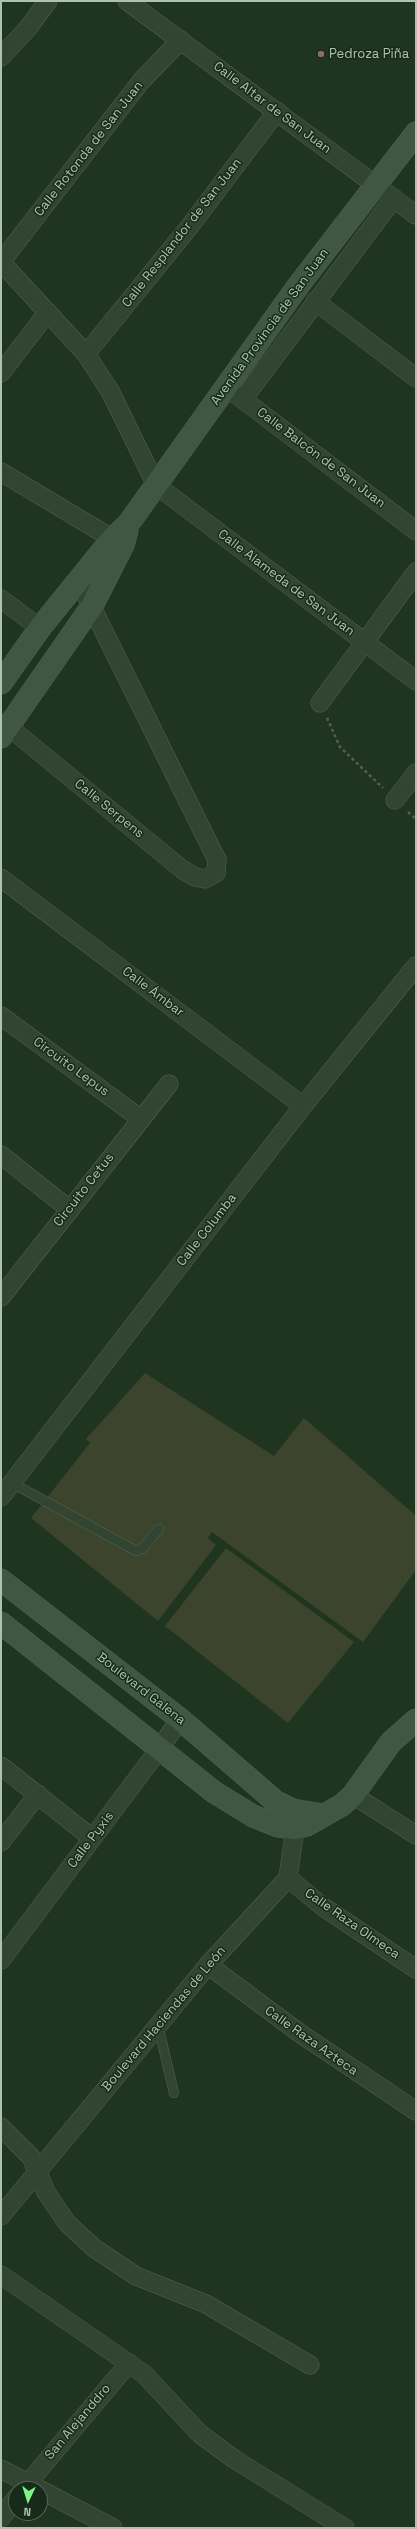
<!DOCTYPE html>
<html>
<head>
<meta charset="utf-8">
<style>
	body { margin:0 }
	#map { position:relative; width:417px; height:2529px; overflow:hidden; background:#1f3520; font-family:"Space Grotesk",sans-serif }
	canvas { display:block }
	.frame { position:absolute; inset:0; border:2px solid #acc3ae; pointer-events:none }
	.north { position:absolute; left:8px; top:2481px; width:40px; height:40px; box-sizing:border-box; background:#182a19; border:1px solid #536755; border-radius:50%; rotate:184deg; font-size:11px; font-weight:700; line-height:16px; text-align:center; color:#acc3ae }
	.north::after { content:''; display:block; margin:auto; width:14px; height:18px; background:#7df687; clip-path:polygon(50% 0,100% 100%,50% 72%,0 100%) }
</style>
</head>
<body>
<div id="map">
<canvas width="417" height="2529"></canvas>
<div class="frame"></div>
<div class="north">N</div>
</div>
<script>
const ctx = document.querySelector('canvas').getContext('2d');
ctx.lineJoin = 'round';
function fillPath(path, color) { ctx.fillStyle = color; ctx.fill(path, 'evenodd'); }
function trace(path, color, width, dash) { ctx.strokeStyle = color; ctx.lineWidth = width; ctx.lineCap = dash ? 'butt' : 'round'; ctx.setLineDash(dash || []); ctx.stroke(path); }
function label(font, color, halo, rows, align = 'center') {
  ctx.font = font + ' "Space Grotesk",sans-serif'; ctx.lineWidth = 3; ctx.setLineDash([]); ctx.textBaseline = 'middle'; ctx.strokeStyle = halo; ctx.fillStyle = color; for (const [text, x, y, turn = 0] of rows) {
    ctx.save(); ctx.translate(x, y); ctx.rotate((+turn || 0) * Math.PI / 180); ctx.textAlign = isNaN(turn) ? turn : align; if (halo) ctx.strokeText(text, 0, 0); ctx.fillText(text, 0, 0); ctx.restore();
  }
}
const green = new Path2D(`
	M145 1373 274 1456 304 1418 416 1516V1570L363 1642 212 1532 208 1538 216 1545 158 1621 31 1518 90 1443 86 1439Z
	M226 1548 354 1642 288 1723 165 1626Z`);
const path = new Path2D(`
	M327 718 340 747 383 788
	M408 812 416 819`);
const lane = new Path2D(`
	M12 1483 136 1551 142 1549 159 1529
	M158 2025 174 2093`);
const street = new Path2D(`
	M127 1 416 215
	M1 57 28 28 48 1
	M1 262 86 354 110 391 156 485 416 681
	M1 262 142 80 181 40
	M315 301 416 378
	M86 354 190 226 277 111
	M1 373 48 312
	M233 392 416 531
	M243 399 394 198
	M1 472 123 545
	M1 599 40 628
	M320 703 416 572
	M9 727 183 870 195 877 205 879 216 873 217 859 213 852 79 581
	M395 800 416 773
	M1 878 303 1106
	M1 1016 141 1119
	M1 1155 69 1209
	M1 1297 169 1084
	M1 1497 303 1106 416 966
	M1 1766 92 1838
	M353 1795 416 1835
	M1 1842 38 1794
	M288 1878 322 1906 416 1969
	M1 1960 160 1748 180 1719
	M208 1965 301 2034 416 2111
	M1 2127 31 2157 46 2192 67 2223 94 2248 136 2276 206 2304 310 2365
	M1 2216 208 1965 288 1878 297 1814
	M1 2275 144 2374 200 2434 234 2459 345 2528
	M1 2469 113 2528
	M23 2489 129 2363
	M1 2518 16 2498`);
const secondary = new Path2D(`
	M1 683 40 628 112 539 129 523 298 286 416 133
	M1 737 92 606 123 545 127 531
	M1 1580 180 1719 276 1802 293 1810 323 1815
	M1 1623 214 1792 253 1816 278 1826 295 1828 307 1825 342 1805 353 1795 391 1742 416 1720`);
const markers = [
	[321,54,4,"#8d6e63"]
];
const poiNames = [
	["Pedroza Piña",329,54]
];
const streetNames = [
	["Calle Altar de San Juan",272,108,37],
	["Calle Rotonda de San Juan",89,149,-52],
	["Calle Resplandor de San Juan",182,233,-52],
	["Avenida Provincia de San Juan",270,327,-54],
	["Calle Balcón de San Juan",321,458,37],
	["Calle Alameda de San Juan",286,583,37],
	["Calle Serpens",109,809,39],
	["Calle Ámbar",153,992,37],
	["Circuito Lepus",71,1067,36],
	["Circuito Cetus",84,1190,-52],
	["Calle Columba",207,1230,-52],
	["Boulevard Galena",141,1689,38],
	["Calle Pyxis",91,1840,-53],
	["Calle Raza Olmeca",352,1924,35],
	["Boulevard Haciendas de León",164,2019,-50],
	["Calle Raza Azteca",311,2041,35],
	["San Alejanddro",78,2422,-50]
];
fillPath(green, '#3c442d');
trace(lane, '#506451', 10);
trace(street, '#506451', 19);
trace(secondary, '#506451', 23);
trace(path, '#54614c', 2.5, [3, 3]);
trace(lane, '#324533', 9);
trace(street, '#324533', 18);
trace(secondary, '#405842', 22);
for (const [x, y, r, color] of markers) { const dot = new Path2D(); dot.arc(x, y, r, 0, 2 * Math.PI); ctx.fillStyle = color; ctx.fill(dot); trace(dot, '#182a19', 1.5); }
label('13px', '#acc3ae', '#182a19', poiNames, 'left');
label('13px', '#acc3ae', '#182a19', streetNames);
</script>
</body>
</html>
